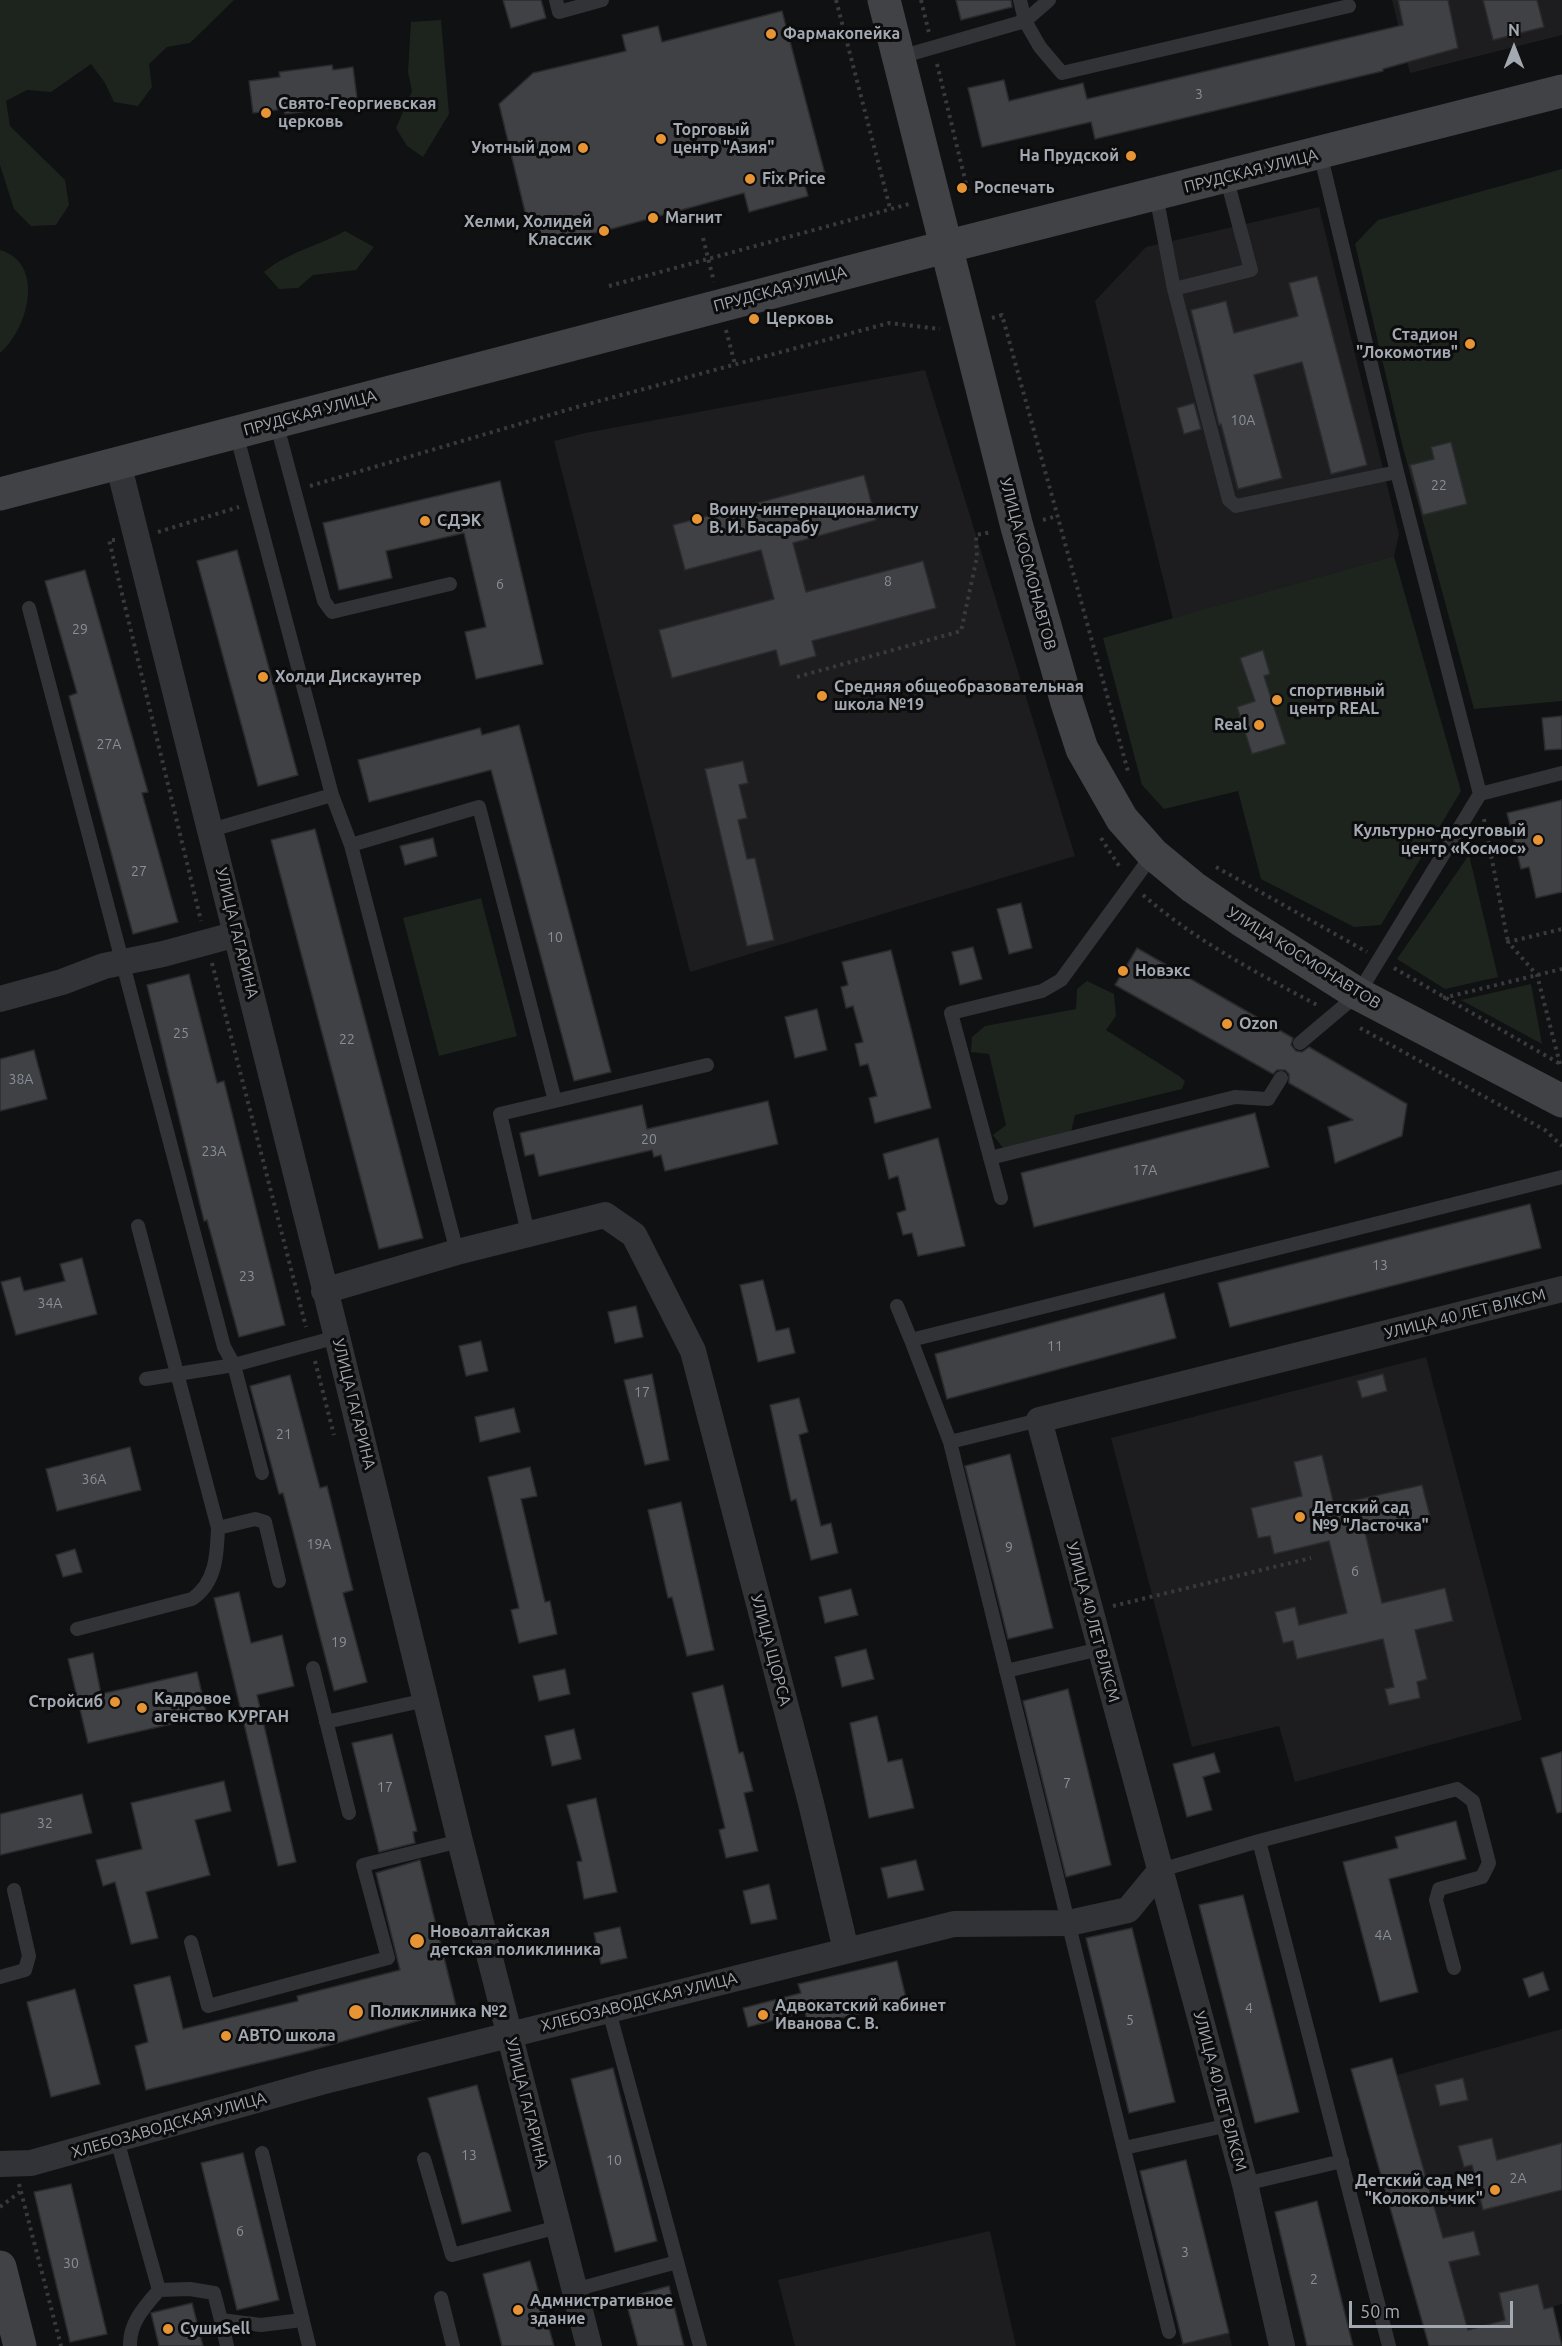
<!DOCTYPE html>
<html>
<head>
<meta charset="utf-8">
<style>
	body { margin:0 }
	#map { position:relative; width:1562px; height:2346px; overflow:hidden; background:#101112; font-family:Ubuntu,sans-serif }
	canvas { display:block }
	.north { position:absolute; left:1484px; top:18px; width:60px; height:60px; -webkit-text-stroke:4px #0c0c0d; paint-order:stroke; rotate:0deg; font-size:16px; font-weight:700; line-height:24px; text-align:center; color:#a2a9b2 }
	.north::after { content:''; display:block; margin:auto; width:21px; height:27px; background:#a2a9b2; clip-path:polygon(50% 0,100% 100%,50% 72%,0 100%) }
	.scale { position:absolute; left:1349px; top:2301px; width:164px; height:27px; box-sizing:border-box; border:3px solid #a2a9b2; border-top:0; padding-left:8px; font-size:18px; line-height:21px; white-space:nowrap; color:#a2a9b2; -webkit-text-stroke:4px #0c0c0d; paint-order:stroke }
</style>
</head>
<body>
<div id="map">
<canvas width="1562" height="2346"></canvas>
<div class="north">N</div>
<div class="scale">50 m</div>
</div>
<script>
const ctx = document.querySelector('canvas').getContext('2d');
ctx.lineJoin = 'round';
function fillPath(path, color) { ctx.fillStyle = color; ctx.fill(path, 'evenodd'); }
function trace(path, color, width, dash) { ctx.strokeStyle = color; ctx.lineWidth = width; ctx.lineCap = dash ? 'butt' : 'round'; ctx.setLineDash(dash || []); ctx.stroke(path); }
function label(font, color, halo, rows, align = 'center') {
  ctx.font = font + ' Ubuntu,sans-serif'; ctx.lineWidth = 6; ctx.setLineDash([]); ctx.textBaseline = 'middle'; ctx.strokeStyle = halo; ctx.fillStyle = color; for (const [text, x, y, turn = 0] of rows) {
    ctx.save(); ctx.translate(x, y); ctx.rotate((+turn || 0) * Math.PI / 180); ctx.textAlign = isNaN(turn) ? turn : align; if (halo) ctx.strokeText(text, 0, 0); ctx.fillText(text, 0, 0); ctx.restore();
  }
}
const built = new Path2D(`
	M1392 0H1562V35L1410 73Z
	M1319 207 1399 534 1394 556 1173 619 1095 301 1146 247Z
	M925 370 1075 856 690 972 554 441 585 433Z
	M1426 1357 1522 1720 1295 1782 1279 1726 1192 1747 1111 1438Z
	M1562 2029V2304L1468 2330 1397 2075Z
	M990 2231 1016 2346H795L778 2280Z
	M1229 2333 1232 2346H1175Z`);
const green = new Path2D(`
	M0 0H234L190 43 167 47 149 64 152 87 138 106 114 102 105 83 91 64 51 92 27 90 6 101 10 126 65 180 69 205 56 225 31 226 14 209 0 165Z
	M441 20 449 114 423 157 407 146 396 128 412 91 408 72 411 22Z
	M1562 169V701L1474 709 1402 444 1355 244 1378 220Z
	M345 231 374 247 356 270 313 275 298 288 279 289 264 272C288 252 318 246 345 231Z
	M0 250C46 263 28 330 0 353Z
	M1394 556 1461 791 1381 925 1354 927 1261 879 1238 791 1164 809 1142 785 1103 638Z
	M1469 855 1498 977 1445 989 1397 959Z
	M481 898 517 1036 439 1056 403 918Z
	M1087 981 1114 994 1116 1016 1106 1030 1179 1076 1185 1081 1182 1089 1075 1115 1071 1132 1003 1148 993 1135 1006 1125 989 1054 971 1052 972 1037 985 1026 1076 1009 1077 989Z
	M1531 984 1542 1044 1461 1000Z`);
const building = new Path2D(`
	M503 0H541L546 18 511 28Z
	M956 0H1011L1012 7 961 20Z
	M1398 0H1448L1458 48 1383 69V71L1095 139 1091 122 982 147 968 88 1004 80 1009 101 1083 83 1087 99 1403 25Z
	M1483 0H1537L1544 27 1493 40Z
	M782 11 825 174 803 178 808 196 749 212 744 193 604 231 533 245 499 104 533 73 626 51 622 35 658 26 662 42Z
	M332 65 333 70 353 67 357 98 338 101 339 107 285 114 284 109 253 113 249 81 280 77 279 72Z
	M1317 276 1367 465 1331 474 1302 362 1254 375 1282 478 1238 489 1221 424 1219 425 1191 310 1226 301 1234 333 1298 316 1289 283Z
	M1194 403 1201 429 1184 434 1177 408Z
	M1451 442 1467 504 1423 515 1410 465 1434 459 1431 447Z
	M864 475 876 520 793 543 806 592 923 561 936 608 812 641 816 656 780 666 776 650 672 678 659 630 774 599 761 550 685 570 673 525Z
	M500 481 543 664 476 679 465 632 486 627 464 533 386 551 392 578 339 590 323 523Z
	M237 550 298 775 258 786 197 561Z
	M85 570 148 792 142 793 178 922 133 934 69 696 77 693 45 581Z
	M1263 650 1270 674 1264 676 1286 744 1252 754 1237 707 1255 701 1240 658Z
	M1562 716V749L1545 750 1542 718Z
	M519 725 611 1072 574 1081 491 770 369 802 358 760 480 728 482 735Z
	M743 761 748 783 739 785 747 818 738 820 747 859 755 858 774 940 747 946 705 769Z
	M1562 800V892L1536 898 1529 867 1521 869 1507 813Z
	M315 829 423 1238 379 1249 271 840Z
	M433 838 437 856 405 865 400 846Z
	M1021 903 1032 948 1009 954 997 909Z
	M973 947 982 979 960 985 952 952Z
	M1137 948 1293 1038 1291 1045 1296 1051 1302 1052 1309 1047 1407 1104 1402 1136 1335 1163 1328 1127 1353 1120 1289 1083V1074L1285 1070H1277L1273 1074 1115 985Z
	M891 950 931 1108 875 1123 869 1098 877 1096 868 1064 860 1066 855 1044 863 1042 853 1006 846 1008 841 987 848 985 842 962Z
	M189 974 217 1083 224 1081 285 1325 239 1337 207 1220 204 1221 147 985Z
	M817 1009 827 1050 795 1058 785 1017Z
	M34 1050 47 1099 0 1111V1059Z
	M768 1101 778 1144 665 1171 661 1155 654 1157 652 1150 539 1176 534 1154 525 1156 520 1133 642 1105 647 1129Z
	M1255 1113 1269 1167 1034 1227 1021 1173Z
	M938 1138 965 1246 918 1256 912 1233 903 1235 897 1213 906 1210 898 1176 889 1179 883 1154Z
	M1530 1204 1541 1248 1230 1327 1218 1283Z
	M82 1258 97 1314 16 1335 1 1282 20 1277 24 1291 65 1281 60 1264Z
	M763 1280 776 1331 789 1328 795 1353 758 1362 740 1285Z
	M1164 1293 1176 1338 947 1399 935 1354Z
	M636 1306 643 1337 615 1343 608 1312Z
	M481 1341 488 1371 466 1376 459 1346Z
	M652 1374 669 1460 645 1465 624 1380Z
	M1383 1374 1387 1391 1362 1398 1357 1381Z
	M290 1375 320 1488 327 1486 353 1590 343 1593 367 1682 334 1691 283 1493 279 1494 250 1386Z
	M799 1398 808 1432 799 1435 821 1526 831 1523 838 1553 811 1560 796 1499 791 1501 770 1405Z
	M514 1408 520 1432 480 1442 475 1417Z
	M130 1447 141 1490 57 1511 46 1469Z
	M1010 1454 1053 1628 1008 1639 965 1466Z
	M1322 1455 1334 1505 1422 1485 1430 1516 1365 1532 1382 1603 1445 1588 1453 1621 1415 1630 1427 1679 1417 1682 1420 1698 1389 1705 1385 1689 1394 1687 1383 1639 1297 1659 1293 1641 1283 1643 1275 1612 1295 1607 1299 1625 1347 1613 1329 1541 1274 1554 1270 1536 1258 1538 1251 1508 1302 1496 1294 1462Z
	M530 1467 537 1496 521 1499 545 1602 550 1601 557 1634 519 1643 511 1610 519 1608 488 1477Z
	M681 1502 714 1650 687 1656 672 1597 668 1598 648 1510Z
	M75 1549 82 1572 63 1577 56 1555Z
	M851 1589 858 1615 825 1623 819 1597Z
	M239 1592 251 1643 282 1635 294 1686 257 1695 296 1862 278 1866 214 1598Z
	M866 1649 874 1679 842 1687 835 1657Z
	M93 1653 101 1694 197 1672 207 1716 88 1743 68 1659Z
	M565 1669 570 1694 539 1701 533 1676Z
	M723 1685 739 1753 743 1752 753 1791 744 1793 758 1851 726 1858 719 1830 725 1828 692 1693Z
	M1068 1689 1111 1865 1066 1877 1023 1701Z
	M877 1716 888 1762 902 1759 914 1808 869 1818 850 1723Z
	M574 1729 581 1759 552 1766 545 1736Z
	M392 1734 417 1831 413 1832 415 1843 379 1852 352 1743Z
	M1562 1752V1812L1557 1813 1541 1758Z
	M1214 1753 1220 1772 1203 1777 1212 1810 1187 1817 1173 1764Z
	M224 1781 231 1811 195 1820 210 1875 146 1892 158 1938 131 1944 115 1882 103 1886 96 1860 142 1849 131 1803Z
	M82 1794 92 1833 0 1855V1814Z
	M596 1798 617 1892 584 1899 577 1862 582 1861 567 1805Z
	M1456 1821 1466 1859 1389 1879 1418 1992 1380 2002 1343 1862 1398 1848 1395 1837Z
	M420 1860 457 2010 308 2051 146 2090 135 2046 148 2042 134 1985 170 1976 183 2029 298 2001 297 1996 400 1970 376 1873Z
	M916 1860 924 1890 888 1898 881 1868Z
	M769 1884 777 1919 751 1924 743 1891Z
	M1243 1895 1299 2112 1255 2123 1199 1905Z
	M620 1927 627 1958 601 1964 594 1933Z
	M1132 1928 1175 2102 1129 2113 1086 1938Z
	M897 1961 907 2002 808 2026 805 2012 748 2027 743 2008 801 1993 798 1984Z
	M1543 1972 1549 1990 1529 1997 1523 1979Z
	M75 1989 100 2084 51 2097 27 2002Z
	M1392 2058 1443 2238 1474 2231 1480 2255 1449 2262 1468 2330 1505 2320 1499 2293 1538 2284 1544 2309 1553 2307 1562 2346H1429L1351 2069Z
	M613 2068 657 2241 615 2252 571 2079Z
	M1463 2078 1468 2100 1440 2106 1435 2085Z
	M477 2085 511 2211 462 2224 428 2098Z
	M1492 2138 1497 2160 1562 2143V2190L1483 2210 1472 2165 1464 2167 1458 2146Z
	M243 2153 279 2300 237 2310 201 2163Z
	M1186 2160 1229 2333 1183 2344 1140 2171Z
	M71 2184 107 2334 70 2342 34 2192Z
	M1317 2201 1353 2346H1307L1275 2212Z
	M530 2261 554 2346H502L483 2274Z
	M669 2286 684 2346H638L625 2298Z
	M192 2303 203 2346H159L151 2313Z`);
const path = new Path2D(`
	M836 0 890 208
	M921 0 929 33
	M937 64 968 192 961 193
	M703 238 714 282
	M609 286 909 204
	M992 318 1002 315 1129 775
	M726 330 735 364
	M310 486 577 407 889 323 940 329
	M1043 520 1057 516
	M158 532 239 507
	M115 540H109L201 921
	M797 677 961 631 977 557 976 535 992 532
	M1484 819 1508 942
	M1101 838 1121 869
	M1216 867 1367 952
	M1143 895C1196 941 1257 973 1319 1006
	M212 963 306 1327
	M1394 968 1562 1065
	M1443 998 1562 969
	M1360 1028 1545 1130 1562 1146
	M1560 1064 1537 975 1508 942 1562 929
	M315 1361 334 1435
	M1113 1606 1311 1558
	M19 2184 61 2346
	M0 2207 20 2192`);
const lane = new Path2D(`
	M556 0 559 12 602 0
	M1049 0 1025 21 1040 47 1062 73 1349 6
	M900 57 1025 21 1020 0
	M1320 153 1397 472 1480 794
	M1156 195 1174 289 1229 500 1236 506 1397 472
	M1174 289 1251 270 1226 176
	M276 422 324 601 332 612 450 584
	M236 433 332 795 351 845 457 1252
	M29 608 224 1347 234 1365 262 1473
	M211 830 332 795
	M351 845 479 807 555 1101
	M1300 1043 1358 994 1480 794 1562 773
	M990 1158 1235 1097 1268 1099 1281 1078
	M1001 1198 951 1013 1042 991 1061 980 1153 854
	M528 1233 500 1114 707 1065
	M897 1306 911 1340 1562 1177
	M911 1340 950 1442 1169 2332
	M146 1379 234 1365 337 1337
	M950 1442 1039 1420
	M218 1528 255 1519 265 1522 279 1581
	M77 1629 192 1599C216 1583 217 1555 218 1528L138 1226
	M313 1668 349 1813
	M1006 1671 1100 1649
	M326 1722 426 1700
	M1259 1841 1457 1789 1473 1801 1489 1863 1482 1877 1439 1889 1436 1900 1454 1968
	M1161 1870 1259 1841 1389 2346
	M191 1942 208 2006 388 1958 363 1865 460 1841
	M0 1977 25 1970 29 1956 14 1890
	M609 2011 700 2346
	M117 2140 159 2290
	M1124 2148 1229 2125
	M262 2153 309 2346
	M424 2159 452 2255 558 2227
	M1245 2184 1342 2161
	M574 2290 677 2262
	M441 2298 453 2346
	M221 2320 227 2346
	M130 2346C129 2323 145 2306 159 2290L190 2289 214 2293 221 2320 261 2325 302 2320`);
const street = new Path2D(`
	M118 463 337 1337 460 1841 589 2346
	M0 999 62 982 104 966 163 954 237 934
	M324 1291 457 1252 605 1215 634 1235 693 1351 811 1803 846 1950
	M0 2164 31 2163 321 2082 954 1924 1069 1923 1128 1910 1161 1870
	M1282 2346 1245 2184 1039 1420 1562 1289`);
const secondary = new Path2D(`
	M884 0 1017 527 1067 703 1082 749 1122 819 1153 854 1193 887 1241 920 1358 994 1562 1101
	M0 494 945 247 1562 91
	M0 2267 20 2346`);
const markers = [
	[771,34,6,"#e69434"],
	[266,113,6,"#e69434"],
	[661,139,6,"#e69434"],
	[583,148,6,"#e69434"],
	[1131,156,6,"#e69434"],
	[750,179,6,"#e69434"],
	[962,188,6,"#e69434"],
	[653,218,6,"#e69434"],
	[604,231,6,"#e69434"],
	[754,319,6,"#e69434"],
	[1470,344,6,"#e69434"],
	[697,519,6,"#e69434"],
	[425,521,6,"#e69434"],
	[263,677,6,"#e69434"],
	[822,696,6,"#e69434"],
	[1277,700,6,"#e69434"],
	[1259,725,6,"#e69434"],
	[1538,840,6,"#e69434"],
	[1123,971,6,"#e69434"],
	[1227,1024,6,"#e69434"],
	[1300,1517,6,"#e69434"],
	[115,1702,6,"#e69434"],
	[142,1708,6,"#e69434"],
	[417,1941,8,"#e69434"],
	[356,2012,8,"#e69434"],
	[763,2015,6,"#e69434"],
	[226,2036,6,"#e69434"],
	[1495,2190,6,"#e69434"],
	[518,2310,6,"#e69434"],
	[168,2329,6,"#e69434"]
];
const numberNames = [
	["3",1199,94],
	["10А",1243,420],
	["22",1439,485],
	["8",888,581],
	["6",500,584],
	["29",80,629],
	["27А",109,744],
	["27",139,871],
	["10",555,937],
	["25",181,1033],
	["22",347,1039],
	["38А",21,1079],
	["20",649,1139],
	["23А",214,1151],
	["17А",1145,1170],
	["13",1380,1265],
	["23",247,1276],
	["34А",50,1303],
	["11",1055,1346],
	["17",642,1392],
	["21",284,1434],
	["36А",94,1479],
	["19А",319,1544],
	["9",1009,1547],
	["6",1355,1571],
	["19",339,1642],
	["7",1067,1783],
	["17",385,1787],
	["32",45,1823],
	["4А",1383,1935],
	["4",1249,2008],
	["5",1130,2020],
	["13",469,2155],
	["10",614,2160],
	["2А",1518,2178],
	["6",240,2231],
	["3",1185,2252],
	["30",71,2263],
	["2",1314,2279]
];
const poiNames = [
	["Фармакопейка",783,34],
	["Свято-Георгиевская",278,104],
	["церковь",278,122],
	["Торговый",673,130],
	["центр \"Азия\"",673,148],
	["Уютный дом",571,148,"right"],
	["На Прудской",1119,156,"right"],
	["Fix Price",762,179],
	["Роспечать",974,188],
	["Магнит",665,218],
	["Хелми, Холидей",592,222,"right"],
	["Классик",592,240,"right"],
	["Церковь",766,319],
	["Стадион",1458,335,"right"],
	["\"Локомотив\"",1458,353,"right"],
	["Воину-интернационалисту",709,510],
	["В. И. Басарабу",709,528],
	["СДЭК",437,521],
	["Холди Дискаунтер",275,677],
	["Средняя общеобразовательная",834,687],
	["школа №19",834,705],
	["спортивный",1289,691],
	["центр REAL",1289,709],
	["Real",1247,725,"right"],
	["Культурно-досуговый",1526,831,"right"],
	["центр «Космос»",1526,849,"right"],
	["Новэкс",1135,971],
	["Ozon",1239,1024],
	["Детский сад",1312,1508],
	["№9 \"Ласточка\"",1312,1526],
	["Кадровое",154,1699],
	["агенство КУРГАН",154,1717],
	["Стройсиб",103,1702,"right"],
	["Новоалтайская",430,1932],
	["детская поликлиника",430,1950],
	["Адвокатский кабинет",775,2006],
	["Иванова С. В.",775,2024],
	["Поликлиника №2",370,2012],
	["АВТО школа",238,2036],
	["Детский сад №1",1483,2181,"right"],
	["\"Колокольчик\"",1483,2199,"right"],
	["Адмнистративное",530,2301],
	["здание",530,2319],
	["СушиSell",180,2329]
];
const streetNames = [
	["ПРУДСКАЯ УЛИЦА",1251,171,-14],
	["ПРУДСКАЯ УЛИЦА",780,289,-15],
	["ПРУДСКАЯ УЛИЦА",310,413,-15],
	["УЛИЦА КОСМОНАВТОВ",1028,564,75],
	["УЛИЦА ГАГАРИНА",237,933,76],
	["УЛИЦА КОСМОНАВТОВ",1304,958,32],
	["УЛИЦА 40 ЛЕТ ВЛКСМ",1465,1314,-14],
	["УЛИЦА ГАГАРИНА",354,1404,76],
	["УЛИЦА 40 ЛЕТ ВЛКСМ",1093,1622,75],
	["УЛИЦА ЩОРСА",771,1650,75],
	["ХЛЕБОЗАВОДСКАЯ УЛИЦА",639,2002,-14],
	["УЛИЦА 40 ЛЕТ ВЛКСМ",1220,2091,75],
	["УЛИЦА ГАГАРИНА",527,2103,76],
	["ХЛЕБОЗАВОДСКАЯ УЛИЦА",169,2125,-16]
];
fillPath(built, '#1d1d1f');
fillPath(green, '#1d241d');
fillPath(building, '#3f4145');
trace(building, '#2b2b2e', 1.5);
trace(path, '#383a3d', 4, [3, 4.5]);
trace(lane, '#323337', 14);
trace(street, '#323337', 26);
trace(secondary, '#404246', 33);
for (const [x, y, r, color] of markers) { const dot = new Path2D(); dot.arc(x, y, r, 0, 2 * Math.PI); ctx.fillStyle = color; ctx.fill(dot); trace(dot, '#0c0c0d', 2); }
label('14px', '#898f97', null, numberNames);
label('bold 16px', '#a2a9b2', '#0c0c0d', poiNames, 'left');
label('16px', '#a2a9b2', '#0c0c0d', streetNames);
</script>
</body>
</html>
